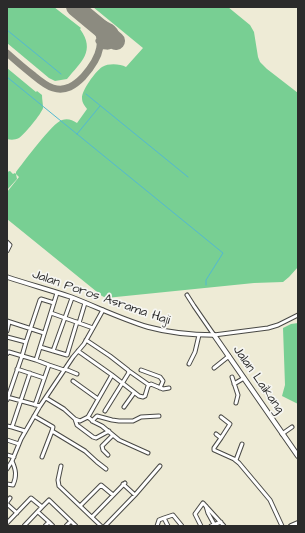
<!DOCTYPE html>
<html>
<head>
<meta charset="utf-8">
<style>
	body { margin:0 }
	#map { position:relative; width:305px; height:533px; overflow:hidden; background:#eeebd6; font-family:"Architects Daughter",sans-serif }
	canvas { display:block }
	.frame { position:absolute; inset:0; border:8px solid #2b2b2b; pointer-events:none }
</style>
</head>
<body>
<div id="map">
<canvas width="305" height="533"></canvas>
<div class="frame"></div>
</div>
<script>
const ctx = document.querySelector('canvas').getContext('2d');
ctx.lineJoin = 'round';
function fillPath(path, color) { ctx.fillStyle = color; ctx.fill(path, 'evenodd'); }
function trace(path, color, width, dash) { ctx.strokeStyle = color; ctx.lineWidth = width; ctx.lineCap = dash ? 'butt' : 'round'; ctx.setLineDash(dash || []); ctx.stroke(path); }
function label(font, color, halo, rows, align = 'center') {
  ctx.font = font + ' "Architects Daughter",sans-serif'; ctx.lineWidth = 3.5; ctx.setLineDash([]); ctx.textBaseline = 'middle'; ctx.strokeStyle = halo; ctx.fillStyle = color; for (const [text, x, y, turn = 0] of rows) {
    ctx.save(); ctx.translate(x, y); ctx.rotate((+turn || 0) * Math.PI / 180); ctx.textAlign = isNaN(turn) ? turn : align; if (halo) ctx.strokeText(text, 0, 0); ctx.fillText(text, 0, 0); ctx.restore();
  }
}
const green = new Path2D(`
	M7 7H54L81 28 80 29C96 51 81 62 67 79L55 81 49 78 7 43Z
	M93 7H228L250 25 254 32 258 57 260 62 267 69 298 93V267L289 277 283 282 254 283 106 298 102 296 7 219V192L19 177 16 174 17 179 7 190V172L10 171 13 174 15 173 16 174V172C24 162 52 123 62 120 68 118 72 120 77 123L87 109C85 106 82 103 82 98 82 90 95 72 102 67 109 63 120 64 126 67L143 48Z
	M7 68 36 92 37 91 42 95C42 99 43 104 43 108 42 113 24 135 19 138 15 140 11 140 7 139Z
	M298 323V404L282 396 285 385 283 328 291 324Z`);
const stream = new Path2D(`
	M7 30 61 74
	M7 77 223 253 206 280V285
	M86 94 188 177
	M77 134 100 106`);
const taxiway = new Path2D(`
	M78 10 110 27C125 37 108 55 99 41
	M7 53C16 61 24 68 33 75 39 80 46 86 53 88 66 92 75 85 83 77 100 58 109 38 88 18`);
const runway = new Path2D(`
	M75 7 116 41`);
const minor = new Path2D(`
	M7 242 10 245 7 251
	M187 295 194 306 214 335 268 328 278 325 298 315
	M7 321 44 333
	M79 323 85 303
	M93 328 103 310
	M7 331 9 322
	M7 337 26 342 22 356 7 400
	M86 340 110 356 128 370 129 372 128 374 105 411
	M26 342 40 300 41 299 54 303
	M40 347 67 355 77 322
	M53 351 72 298
	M78 351 112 375 139 396 143 397 145 396 148 386 151 384 163 389 169 388
	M7 354 8 352H9L36 360 57 293
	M189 364 195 352 199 335
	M49 365 64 370
	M214 368 229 356
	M17 369 44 378
	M65 369 77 374
	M141 370 160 377 163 381 160 388
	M129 371 149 385
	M112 375 88 417 94 422 102 426 119 440 148 453
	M232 377 238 395 236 403
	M73 381 98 399
	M234 384 244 378
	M7 397 40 406
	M46 398 64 409 75 419 80 421 88 417
	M35 405 49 365 36 360
	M124 407 134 393
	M34 416 53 427 52 431 42 457
	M75 419 77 425 93 437 96 438 109 431
	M92 421 97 416 112 420 119 421H133L141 417 159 416
	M7 426 12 427 30 373
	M12 427 25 431
	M52 431 85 451 97 462 106 469
	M216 434 221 438 214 448V450L234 459 239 463 270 500 282 526
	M282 434 292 427
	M221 438 230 424 221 417
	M7 440 19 444
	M7 455 14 457
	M108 455 103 450 102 446 113 435
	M236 460 242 444
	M61 466 58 480 59 486 101 526
	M7 469 12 461
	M7 484 13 485C17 476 16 470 12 461L21 439 40 406 73 357 84 344 93 328 51 313
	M123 484 135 495
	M7 502 10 498
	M7 504 17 513
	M80 506 101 485 113 495
	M206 506 208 513 214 524
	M38 512 49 522 45 526
	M92 517 125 483
	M164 518 173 515 182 526
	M49 522 53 526
	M7 523 31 498 42 507 49 500 76 526
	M24 526 42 507
	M66 526 71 521
	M105 526 135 495 160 466
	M157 526 159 520 164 518 168 526
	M201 526 195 514 203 503 224 526
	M211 526 221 522`);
const tertiary = new Path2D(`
	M7 277C28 284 50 290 71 297 97 307 121 319 148 327 170 333 192 335 214 335`);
const secondary = new Path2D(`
	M214 335 298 456
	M291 526 298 523`);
const streetNames = [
	["Jalan Poros Asrama Haji",101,298,19],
	["Jalan Laikang",258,380,55]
];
fillPath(green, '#78cf93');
trace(stream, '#53b8d1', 1);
trace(taxiway, '#8c8b80', 7);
trace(runway, '#8c8b80', 18);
trace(minor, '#484845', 5);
trace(tertiary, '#484845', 5.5);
trace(secondary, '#484845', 6);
trace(minor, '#fff', 3);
trace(tertiary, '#fff', 3.5);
trace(secondary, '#fff', 4);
label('13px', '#2b2b2b', '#f6f6f2', streetNames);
</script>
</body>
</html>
